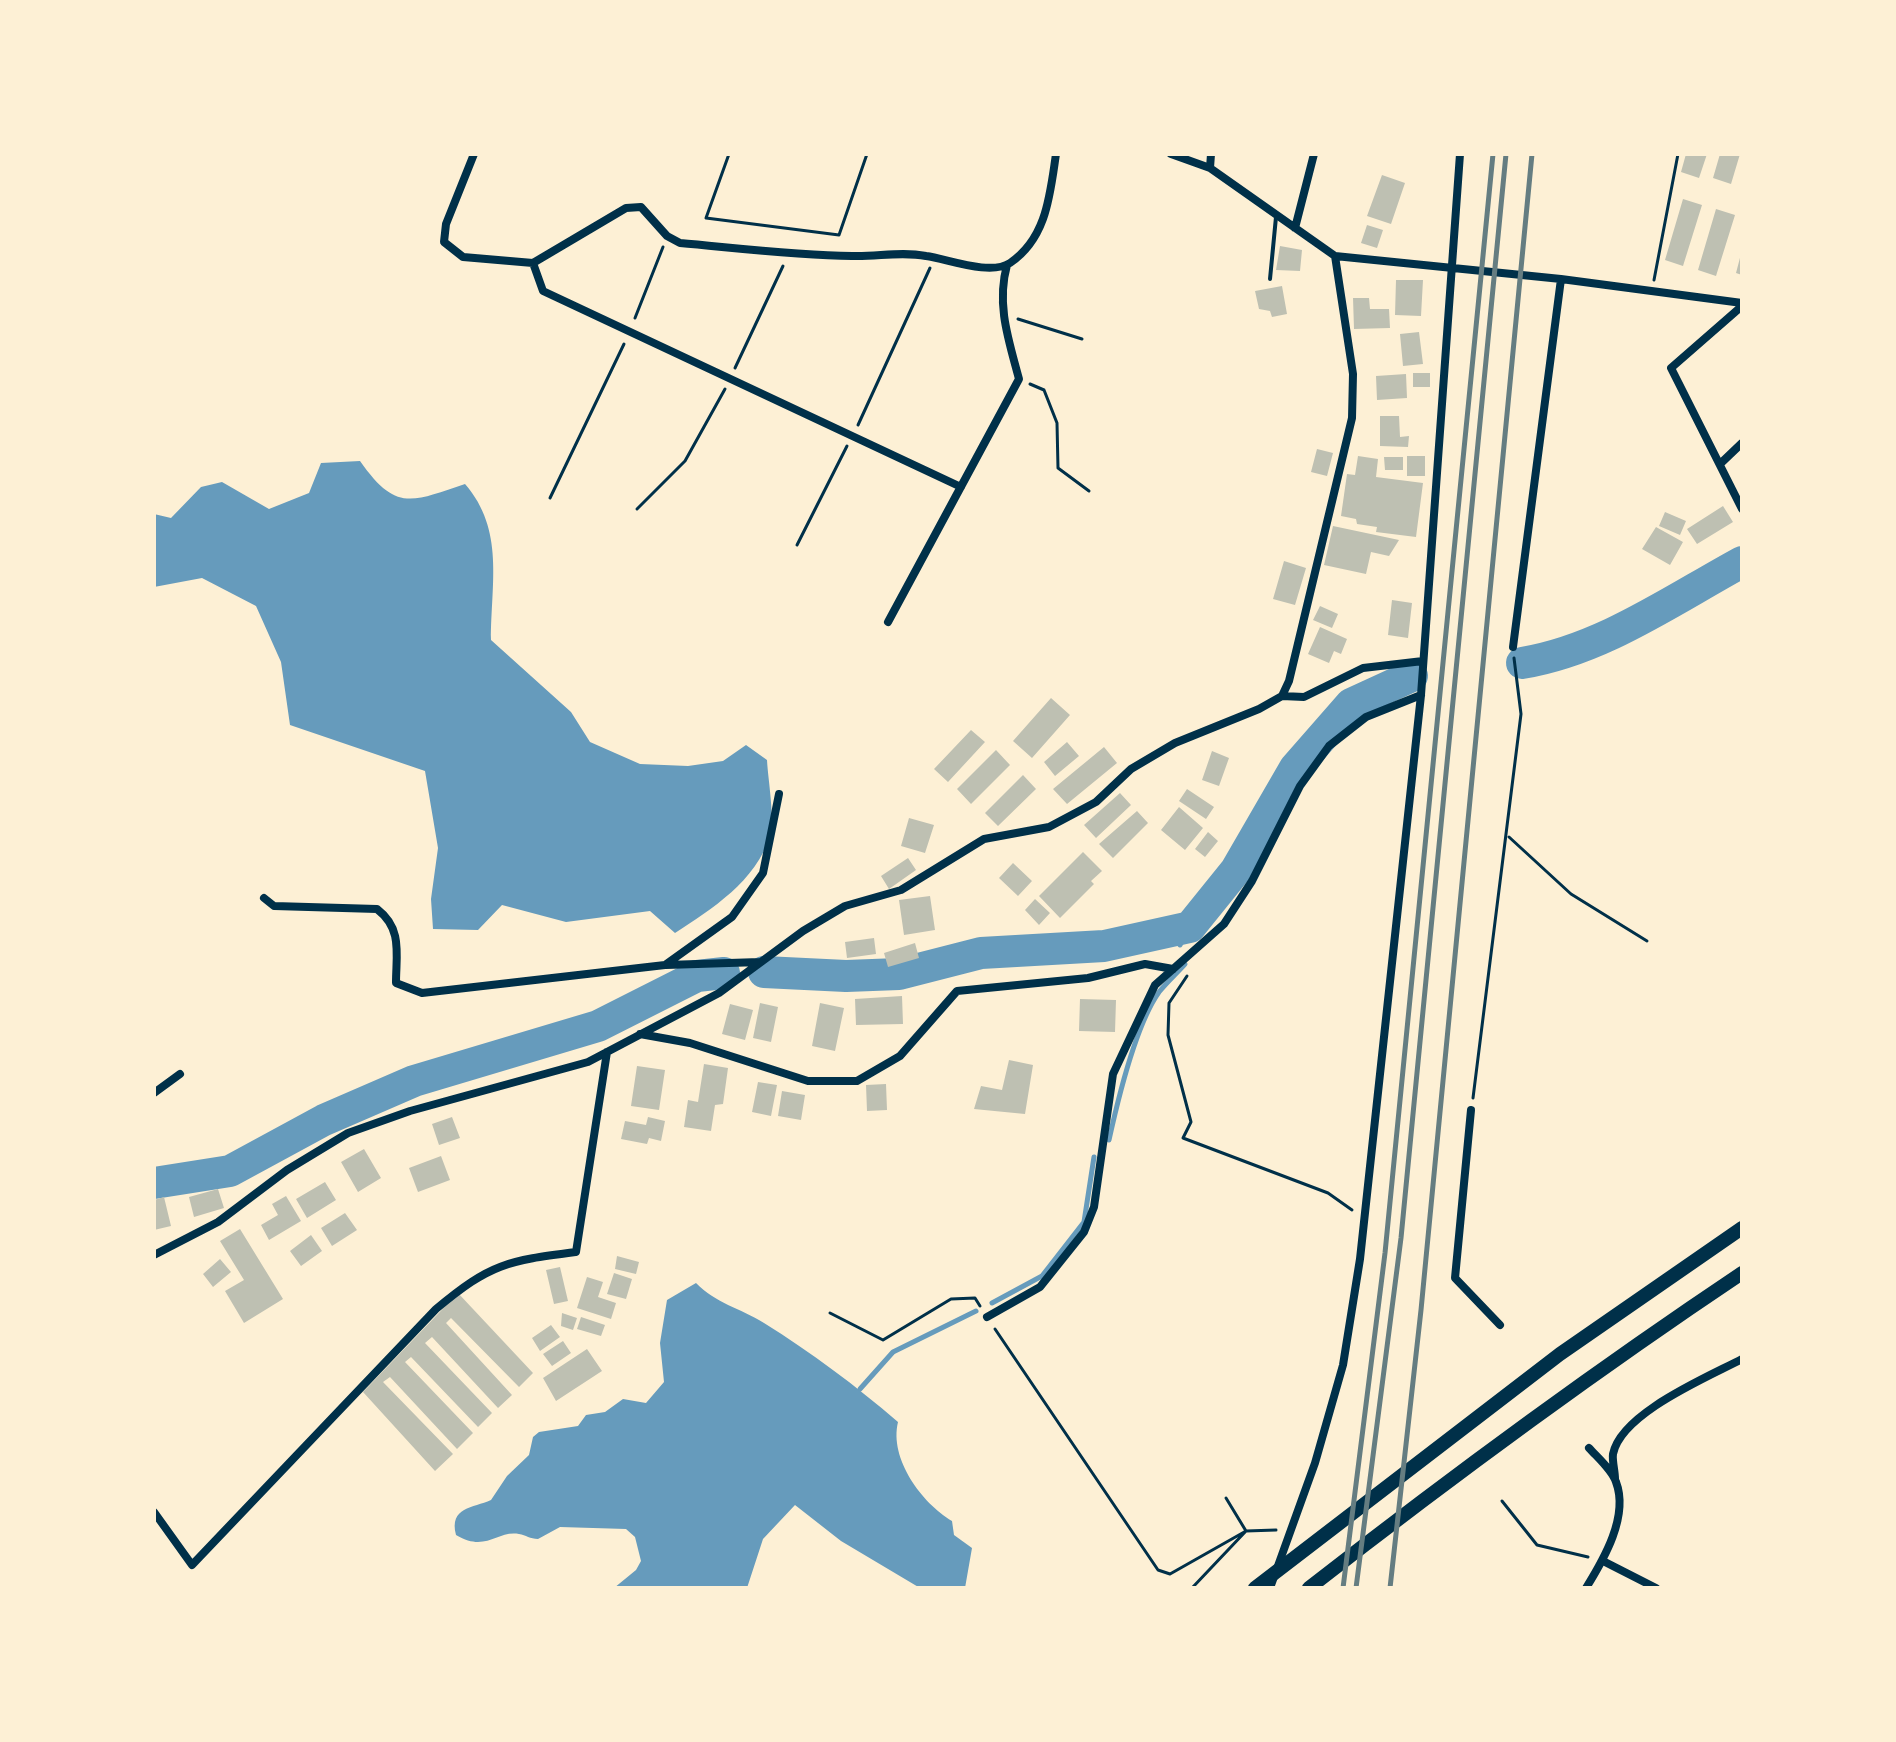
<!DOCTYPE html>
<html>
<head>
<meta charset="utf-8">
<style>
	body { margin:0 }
	#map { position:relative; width:1896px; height:1742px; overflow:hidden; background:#fdf0d5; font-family:"Asap Condensed",sans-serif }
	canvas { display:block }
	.frame { position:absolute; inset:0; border:156px solid #fdf0d5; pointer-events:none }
</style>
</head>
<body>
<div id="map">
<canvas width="1896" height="1742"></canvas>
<div class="frame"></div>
</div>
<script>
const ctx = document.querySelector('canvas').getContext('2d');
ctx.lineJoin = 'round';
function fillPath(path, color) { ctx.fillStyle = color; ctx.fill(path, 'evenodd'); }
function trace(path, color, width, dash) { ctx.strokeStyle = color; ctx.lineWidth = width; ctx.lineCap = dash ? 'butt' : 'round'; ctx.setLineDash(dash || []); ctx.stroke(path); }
const water = new Path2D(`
	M360 461C396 512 411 502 465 484 505 530 491 584 491 640L571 712 590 742 640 764 688 766 723 761 746 745 767 760C768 780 775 818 770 836 756 881 712 909 675 933L650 911 566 922 502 905 478 930 433 929 431 899 438 848 425 771 290 725 281 662 256 606 202 578 154 587V514L171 518 201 487 222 482 269 509 309 493 321 463Z
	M696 1283C715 1303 740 1308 764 1323 812 1353 855 1385 898 1422 889 1459 922 1503 952 1521L954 1535 972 1548 965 1588H920L841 1541 795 1505 763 1539 747 1588H614L636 1570 641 1561 635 1537 626 1529 560 1527 538 1539C530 1539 526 1535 519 1534 497 1530 486 1553 456 1535 449 1507 473 1508 491 1500L507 1476 529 1455 533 1437 539 1432 578 1426 586 1415 605 1412 623 1399 646 1403 664 1382 660 1343 667 1300Z`);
const stream = new Path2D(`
	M1180 945 1190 927
	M1109 1140C1118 1099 1135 1026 1159 992 1167 982 1177 973 1185 964
	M992 1303 1042 1276 1084 1222 1094 1157
	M860 1389 893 1352 976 1311`);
const river = new Path2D(`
	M1522 663C1602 650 1672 600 1742 562
	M764 972 846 976 899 974 981 953 1104 946 1190 927 1236 870 1295 768 1351 704 1412 676
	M154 1183 230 1171 324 1120 414 1081 598 1026 697 976 724 973`);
const building = new Path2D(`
	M1686 154H1707L1699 178 1681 172Z
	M1720 154H1740L1731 184 1713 178Z
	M1382 175 1405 183 1391 224 1367 216Z
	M1683 199 1702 205 1683 266 1665 260Z
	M1716 209 1735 215 1716 276 1698 270Z
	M1367 225 1383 230 1377 248 1361 243Z
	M1280 246 1302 250 1300 271 1276 270Z
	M1741 254H1742V275L1736 273Z
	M1396 280H1423L1421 316 1395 315Z
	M1282 286 1287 314 1272 317 1270 311 1259 309 1255 291Z
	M1353 298H1369L1370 309H1389L1390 328 1354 329Z
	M1419 332 1423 364 1403 366 1400 334Z
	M1413 373H1430V387H1413Z
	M1406 374 1407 398 1377 400 1376 376Z
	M1380 416H1399L1400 437 1409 436 1408 447 1380 446Z
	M1317 449 1333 453 1327 476 1311 472Z
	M1358 456 1378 459 1376 477 1423 483 1416 537 1376 532 1377 527 1357 524 1356 519 1341 516 1347 474 1355 475Z
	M1407 456H1425V476H1407Z
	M1384 457H1403V470H1385Z
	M1723 506 1733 522 1697 544 1687 529Z
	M1665 512 1686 521 1680 535 1659 526Z
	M1333 526 1399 540 1389 556 1371 552 1366 574 1324 565Z
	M1656 527 1683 542 1670 565 1642 549Z
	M1284 561 1306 568 1295 605 1273 599Z
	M1392 600 1412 603 1408 638 1388 635Z
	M1320 606 1338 614 1332 628 1313 620Z
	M1320 627 1347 639 1341 654 1334 651 1329 663 1308 654Z
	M1051 698 1070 715 1032 758 1013 741Z
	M971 730 985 742 948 782 934 769Z
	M1067 742 1079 756 1055 776 1044 762Z
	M1104 747 1117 763 1067 804 1053 789Z
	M996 750 1010 765 971 804 957 789Z
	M1212 751 1229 758 1219 786 1202 780Z
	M1023 775 1036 789 998 826 985 813Z
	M1187 789 1214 807 1206 819 1179 801Z
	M1120 793 1131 805 1096 838 1084 825Z
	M1179 807 1203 828 1185 850 1161 830Z
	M1137 811 1148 823 1113 858 1099 844Z
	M909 818 934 825 925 853 901 846Z
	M1208 832 1218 841 1205 857 1195 849Z
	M1083 852 1102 871 1091 881 1094 884 1060 918 1039 896Z
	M908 858 916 870 889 889 881 876Z
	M1013 863 1032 881 1018 896 999 878Z
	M930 896 935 930 904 935 899 900Z
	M1035 899 1050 913 1039 925 1025 910Z
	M874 938 876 954 847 958 845 942Z
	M915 943 919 958 888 967 884 953Z
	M902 996 903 1024 856 1025 855 999Z
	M1080 999 1116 1000 1115 1032 1079 1031Z
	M760 1003 778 1007 771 1042 753 1038Z
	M820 1003 844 1008 835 1051 812 1046Z
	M730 1004 753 1010 745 1040 722 1034Z
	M1009 1060 1033 1065 1025 1114 974 1109 981 1086 1002 1090Z
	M704 1064 728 1068 723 1104 715 1105 711 1131 684 1127 688 1100 698 1102Z
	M637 1066 665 1070 659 1110 631 1106Z
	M758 1082 777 1085 771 1116 752 1112Z
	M886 1084 887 1110 867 1111 866 1085Z
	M782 1091 805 1095 801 1120 778 1116Z
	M452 1117 460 1138 439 1145 432 1124Z
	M648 1117 665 1121 661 1141 649 1138 647 1144 621 1139 625 1121 646 1125Z
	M364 1149 381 1178 358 1192 341 1162Z
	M441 1156 450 1180 418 1192 409 1168Z
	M325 1182 336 1200 307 1218 296 1199Z
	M218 1189 224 1208 194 1217 189 1197Z
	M286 1196 301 1221 269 1240 261 1225 278 1215 272 1204Z
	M164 1197 171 1226 154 1230V1200Z
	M345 1213 357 1230 332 1246 321 1228Z
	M240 1229 283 1299 244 1323 225 1291 244 1280 220 1241Z
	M311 1235 322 1251 301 1266 290 1251Z
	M617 1256 639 1262 636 1274 615 1269Z
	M220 1259 231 1272 213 1287 203 1274Z
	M560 1267 568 1301 554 1304 546 1270Z
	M614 1273 632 1279 626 1299 607 1294Z
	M587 1277 603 1282 598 1297 616 1303 611 1319 577 1308Z
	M458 1293 533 1373 519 1387 451 1318 446 1323 512 1395 498 1408 432 1337 425 1343 492 1413 478 1427 411 1357 405 1362 473 1433 457 1449 390 1377 383 1382 453 1454 435 1471 363 1392Z
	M562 1313 577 1318 573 1330 561 1326Z
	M581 1317 605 1325 601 1336 577 1329Z
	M551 1325 560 1337 540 1351 532 1338Z
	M563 1341 571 1353 552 1366 543 1354Z
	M587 1349 602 1371 556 1401 543 1378Z`);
const path = new Path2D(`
	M729 154 706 218 839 235 867 154
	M1654 280 1678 154
	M635 318 663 247
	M1018 319 1082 339
	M735 368 783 266
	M1030 384 1044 390 1057 423 1058 468 1089 491
	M858 425 930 268
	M550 498 624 344
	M637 509 685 461 725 389
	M797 545 847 446
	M1509 837 1571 894 1647 941
	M1187 976 1169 1003 1168 1035 1191 1122 1183 1138 1328 1193 1352 1210
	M1473 1098 1521 714 1514 658
	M830 1313 883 1340 951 1299 975 1298 980 1306
	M995 1329 1158 1570 1170 1574 1246 1531 1276 1530
	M1502 1501 1537 1545 1588 1557
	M1192 1588 1246 1531 1226 1498`);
const service = new Path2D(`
	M1270 279 1276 217`);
const minor = new Path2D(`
	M474 154 446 224 444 242 463 257 533 263 626 208 641 207 667 236 680 243C737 248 795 255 852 256 877 257 901 251 926 256 948 259 990 276 1010 263 1047 238 1050 194 1056 154
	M1171 154 1210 168
	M1211 154 1210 168 1335 256 1561 279 1742 303
	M1295 228 1314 154
	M533 263 543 291 961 487
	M1742 306 1671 368 1742 509
	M1720 464 1742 443
	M888 622 1019 379C1009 341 996 305 1007 265
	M1513 647 1561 279
	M1282 696 1304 697 1363 668 1423 661
	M264 898 274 906 377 909C403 929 396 954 396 983L422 993 665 965 732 917 763 873 779 794
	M666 965 760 962
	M640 1034 690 1043 808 1081H857L900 1056 957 991 1088 978 1145 964 1173 969
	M154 1093 180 1074
	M1471 1110 1455 1278 1500 1325
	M154 1255 218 1222 287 1170 348 1133 410 1111 588 1062 719 993 803 931 845 906 901 890 984 839 1049 827 1096 802 1131 769 1175 743 1259 709 1282 696 1289 681 1352 418 1353 374 1335 256
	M987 1317 1040 1287 1084 1232 1094 1207 1113 1074 1155 985 1224 924 1252 881 1300 786 1329 746 1366 717 1421 695
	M1615 1479C1615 1471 1612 1461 1613 1454 1621 1413 1708 1377 1742 1359
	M154 1512 192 1565 436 1309C491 1263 507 1261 576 1252L607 1052
	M1603 1561 1656 1588
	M1270 1588 1315 1463 1343 1365 1360 1259 1421 695 1460 154
	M1586 1588C1604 1559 1629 1516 1616 1482 1612 1470 1598 1458 1589 1448`);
const motorway = new Path2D(`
	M1255 1588 1560 1354 1742 1228
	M1309 1588C1450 1478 1594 1372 1742 1273`);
const rail = new Path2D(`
	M1343 1588 1385 1253 1493 154
	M1356 1588 1401 1238 1506 154
	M1390 1588 1421 1310 1532 154`);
fillPath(water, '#669bbc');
trace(stream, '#669bbc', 5);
trace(river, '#669bbc', 32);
fillPath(building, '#bec0b2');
trace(path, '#003049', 3);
trace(service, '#003049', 4);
trace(minor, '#003049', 8);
trace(motorway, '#003049', 14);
trace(rail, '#657d81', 5);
</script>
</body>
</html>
